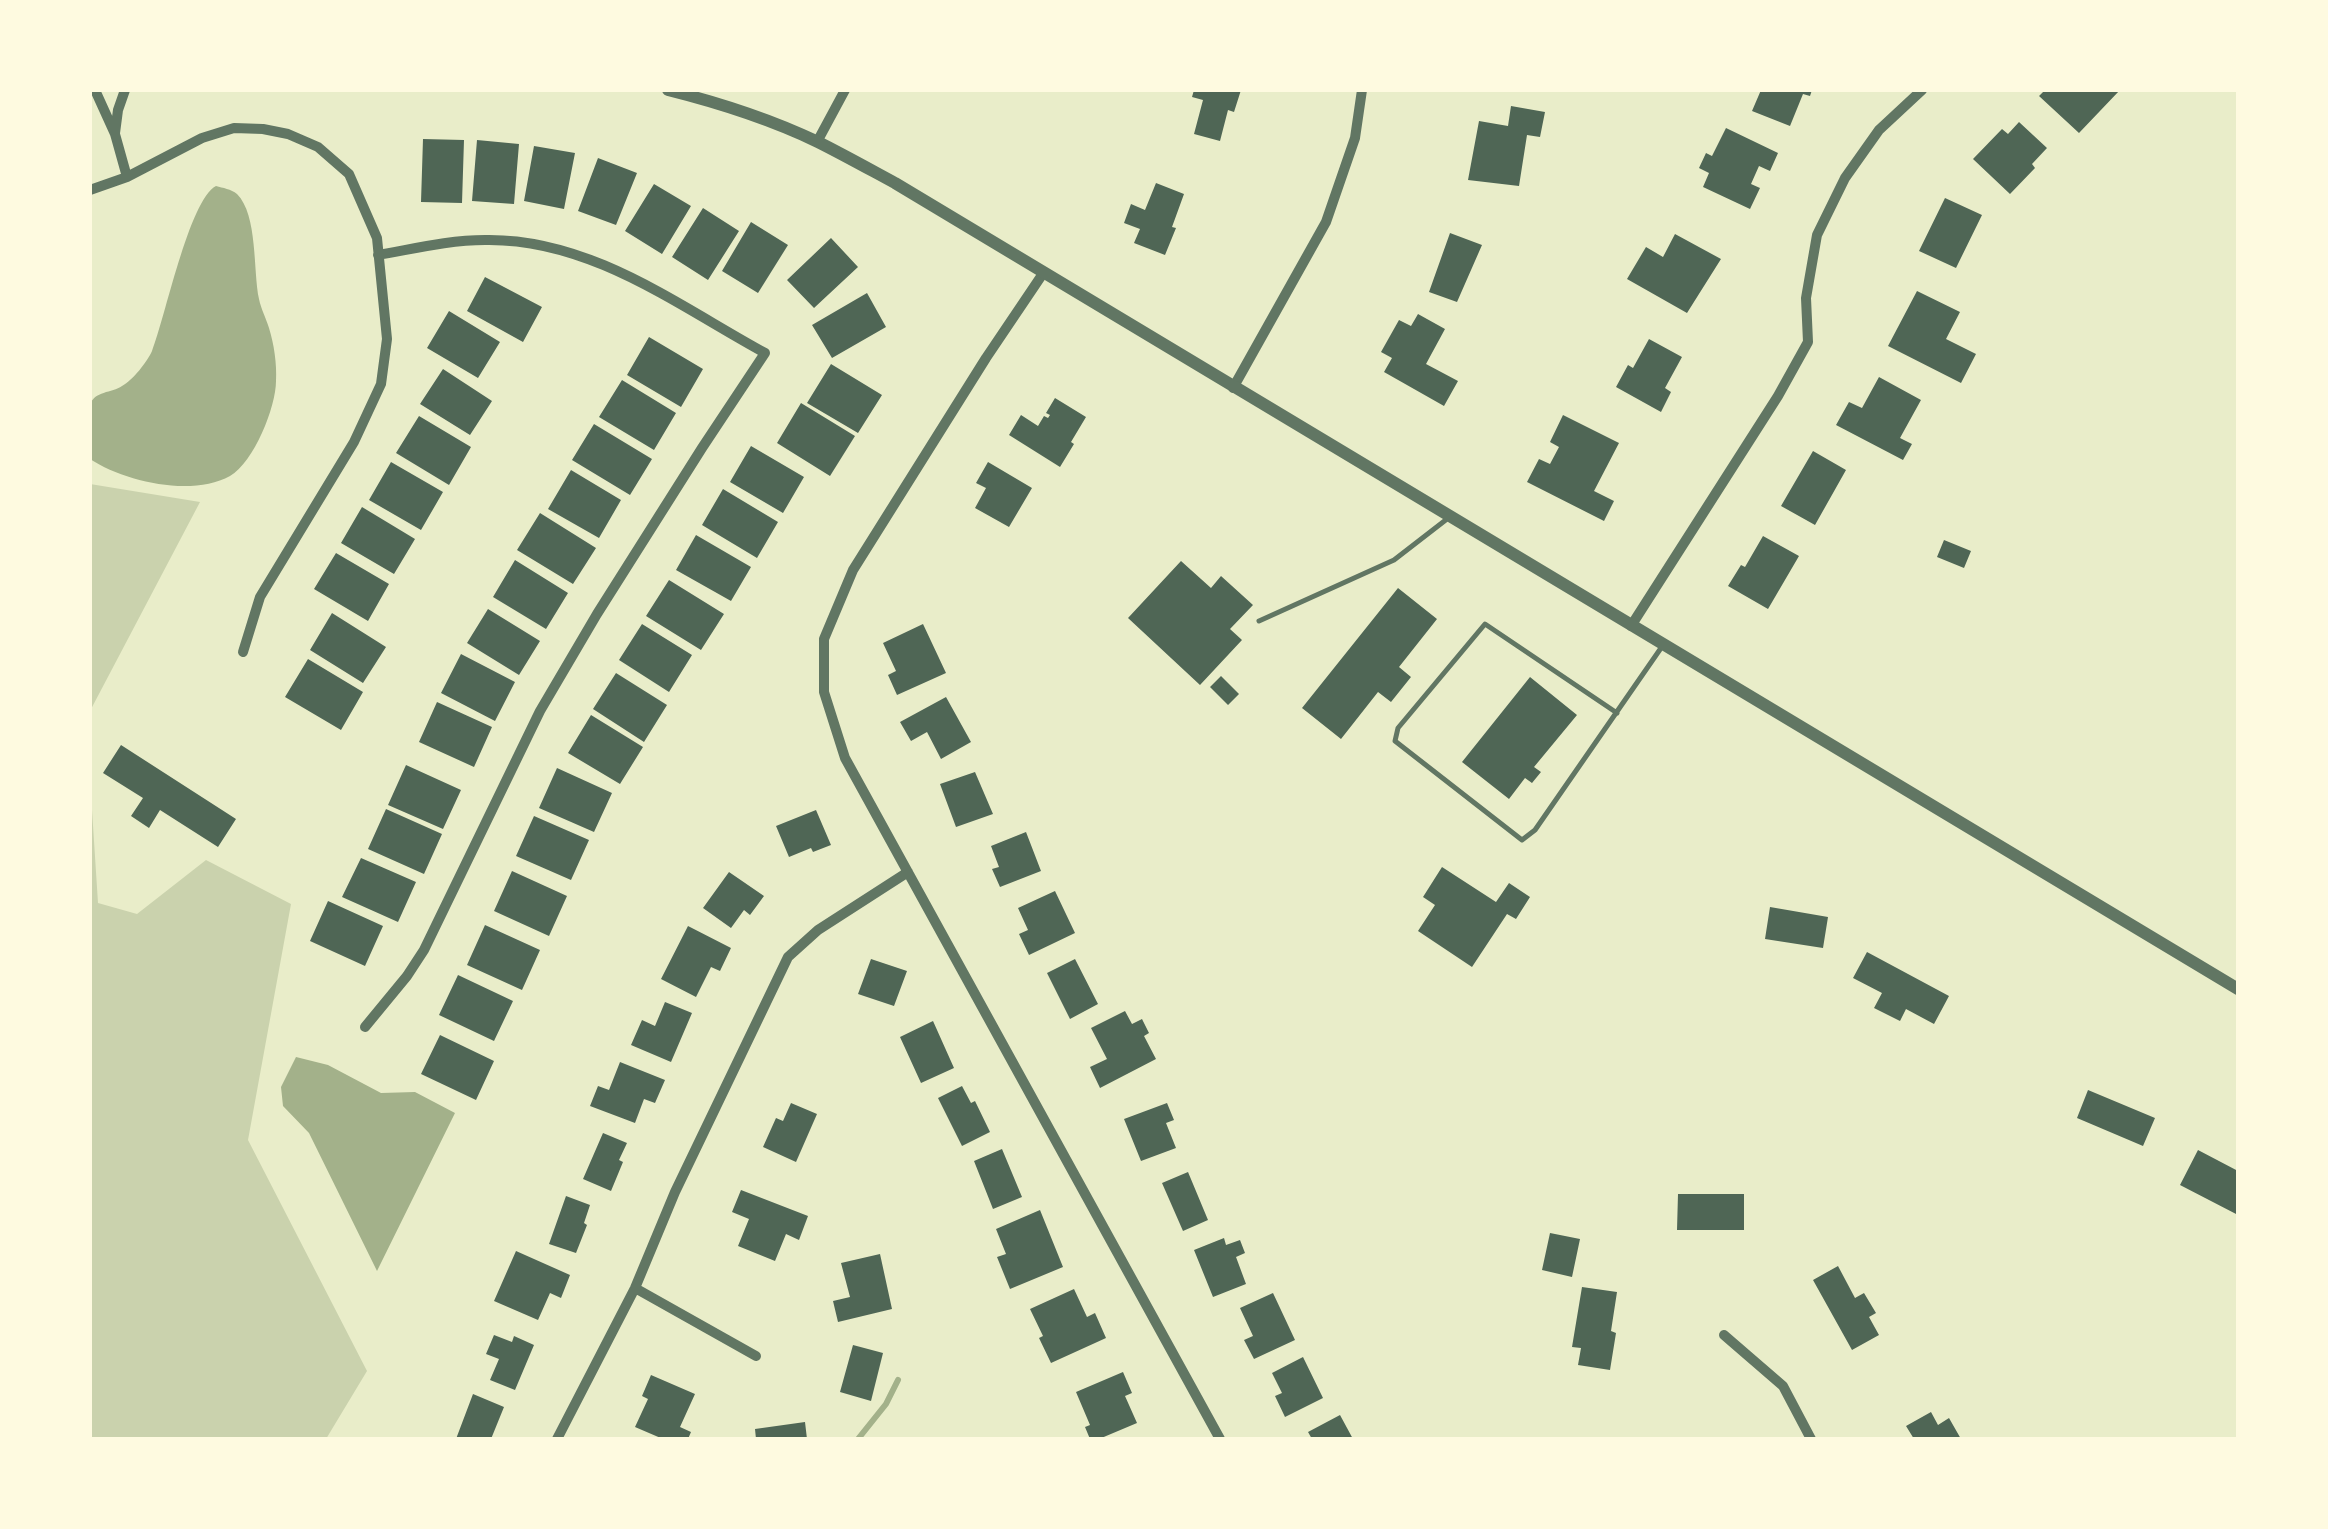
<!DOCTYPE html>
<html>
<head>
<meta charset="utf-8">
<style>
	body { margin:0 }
	#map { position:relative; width:2328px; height:1529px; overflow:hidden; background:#e9edc9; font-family:"Roboto Condensed",sans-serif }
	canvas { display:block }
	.frame { position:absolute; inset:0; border:92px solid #fefae0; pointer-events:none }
</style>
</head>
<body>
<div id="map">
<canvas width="2328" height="1529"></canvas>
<div class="frame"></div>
</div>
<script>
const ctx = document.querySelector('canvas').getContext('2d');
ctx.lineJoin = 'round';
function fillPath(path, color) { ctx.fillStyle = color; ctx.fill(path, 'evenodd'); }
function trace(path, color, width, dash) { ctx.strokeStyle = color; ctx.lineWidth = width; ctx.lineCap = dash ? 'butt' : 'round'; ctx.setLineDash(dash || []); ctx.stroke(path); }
const green = new Path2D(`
	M90 484 200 502 90 711Z
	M90 779 98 903 137 914 206 860 291 904 248 1140 367 1371 326 1439H90Z`);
const water = new Path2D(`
	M216 186C223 188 231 189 237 194 258 215 253 271 259 299 261 309 266 318 269 328 274 344 277 364 276 381 276 407 254 462 230 476 192 497 125 482 90 459 90 446 87 416 90 405 94 391 112 393 122 386 133 380 147 362 152 351 165 319 189 200 216 186Z
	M296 1057 328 1065 381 1093 415 1092 455 1113 377 1271 309 1133 283 1106 281 1087Z`);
const stream = new Path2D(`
	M858 1439 886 1404 898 1380`);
const building = new Path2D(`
	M1194 90H1241L1234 112 1228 110 1220 141 1194 134 1203 100 1192 97Z
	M1761 90H1812L1810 96 1803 94 1790 126 1752 111Z
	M2045 90H2120L2079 133 2039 96Z
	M1511 106 1545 112 1540 137 1527 135 1519 186 1468 180 1479 121 1508 126Z
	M2019 122 2047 148 2032 164 2035 168 2010 194 1973 159 2002 129 2008 134Z
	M1726 128 1778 153 1770 171 1759 166 1751 184 1760 188 1750 209 1703 187 1709 173 1699 168 1706 153 1712 156Z
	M423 139 464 140 462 203 421 202Z
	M477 140 519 144 514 204 472 201Z
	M534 146 575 153 564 209 524 201Z
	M598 158 637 173 616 225 578 211Z
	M1156 183 1184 194 1172 227 1176 228 1165 255 1134 243 1140 229 1124 223 1131 204 1145 210Z
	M654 184 691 206 662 254 625 231Z
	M1945 198 1982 215 1956 268 1919 251Z
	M703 208 739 231 708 280 672 257Z
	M751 222 788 245 758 293 722 271Z
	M1450 233 1482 245 1457 302 1429 292Z
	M1675 234 1721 259 1687 313 1627 279 1646 247 1663 257Z
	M831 238 858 267 814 308 787 280Z
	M485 277 542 307 523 342 467 311Z
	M1917 291 1960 312 1946 339 1976 354 1961 383 1888 346Z
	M867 293 886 327 832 358 812 325Z
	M449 311 500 342 478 378 427 348Z
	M1418 314 1445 329 1426 364 1458 381 1444 406 1384 372 1392 358 1381 352 1399 320 1411 326Z
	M649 337 703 369 681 407 627 375Z
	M1649 339 1682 357 1665 388 1671 392 1661 412 1616 387 1628 365 1633 368Z
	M831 364 882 395 858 433 807 403Z
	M443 369 492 401 470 435 420 404Z
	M1879 377 1921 400 1900 438 1912 444 1903 460 1836 425 1849 402 1862 408Z
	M622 380 676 413 654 450 599 417Z
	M1055 398 1086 417 1071 442 1074 444 1060 467 1009 435 1021 415 1038 426 1044 416 1048 418 1050 415 1046 413Z
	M801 403 855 436 830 476 777 443Z
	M1563 415 1619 443 1594 491 1614 501 1604 521 1527 482 1539 459 1550 464 1559 447 1550 442Z
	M419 416 471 447 449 485 396 453Z
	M594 424 652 459 630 495 572 460Z
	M751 446 804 477 783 513 730 482Z
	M1813 451 1846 470 1815 525 1781 506Z
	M391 462 443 492 421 530 369 500Z
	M988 462 1032 488 1009 527 975 508 986 488 976 483Z
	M571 470 621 500 599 538 548 509Z
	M723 489 778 522 757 558 702 525Z
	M362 507 415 539 394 574 341 543Z
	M540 513 596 548 573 584 517 550Z
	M696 535 751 567 731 601 676 570Z
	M1763 536 1799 556 1768 609 1728 586 1741 565 1745 567Z
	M1944 540 1971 551 1964 568 1937 557Z
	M336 553 389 584 368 621 314 589Z
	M515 560 568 593 546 629 493 597Z
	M1181 561 1211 588 1221 576 1253 605 1230 629 1242 640 1200 685 1128 618Z
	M669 580 724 614 701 650 646 616Z
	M1398 588 1437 619 1399 667 1411 677 1391 702 1378 692 1341 739 1302 708Z
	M488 609 540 641 519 675 467 643Z
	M332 613 386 647 363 683 310 650Z
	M642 624 692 655 669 692 619 660Z
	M923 624 946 673 897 695 888 675 896 671 883 643Z
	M461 654 515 682 495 721 441 693Z
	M308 659 363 692 341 730 285 697Z
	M616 673 667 705 644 742 593 709Z
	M1221 676 1239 694 1228 705 1210 687Z
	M1530 677 1577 715 1534 767 1541 772 1532 783 1525 778 1509 799 1462 762Z
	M946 697 971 742 941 759 927 732 911 741 900 722Z
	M437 702 492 727 474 767 419 742Z
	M591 715 643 747 620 784 568 753Z
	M121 745 236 819 218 847 160 810 149 828 131 816 143 798 103 773Z
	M406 765 461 790 443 829 388 805Z
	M557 768 612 793 594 832 539 808Z
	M975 772 993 814 956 827 940 784Z
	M386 809 442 834 424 874 368 849Z
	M816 810 831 845 813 852 811 848 789 857 776 826Z
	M534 816 589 840 571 880 516 856Z
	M1026 832 1041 871 1000 887 992 869 999 867 991 846Z
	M361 858 416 882 398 922 342 897Z
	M1442 867 1496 902 1509 883 1530 897 1516 919 1507 914 1472 967 1418 931 1435 905 1423 897Z
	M512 871 567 896 549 936 494 911Z
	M729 872 764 896 750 915 744 910 731 928 703 908Z
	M1055 891 1075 933 1029 955 1019 934 1028 930 1018 908Z
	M328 901 383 926 365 966 310 941Z
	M1770 907 1828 917 1823 948 1765 939Z
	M485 925 540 950 522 990 467 965Z
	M688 926 731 948 720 971 711 967 696 997 661 979Z
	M1867 952 1949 996 1934 1024 1906 1009 1900 1021 1874 1008 1882 993 1853 978Z
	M871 959 907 971 894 1006 858 994Z
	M1075 959 1098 1004 1070 1019 1047 973Z
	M458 975 513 1001 494 1041 439 1015Z
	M665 1002 692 1013 671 1062 631 1045 642 1020 655 1026Z
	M1125 1011 1132 1024 1142 1019 1149 1033 1144 1036 1156 1059 1100 1088 1090 1067 1107 1059 1091 1028Z
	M933 1021 954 1068 921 1083 900 1037Z
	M440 1035 494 1061 476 1100 421 1074Z
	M620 1062 665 1080 655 1103 644 1099 635 1123 590 1106 598 1086 609 1090Z
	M962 1086 971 1103 975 1101 990 1132 962 1146 938 1098Z
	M2088 1090 2155 1118 2143 1146 2077 1118Z
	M791 1103 817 1114 796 1162 763 1147 776 1118 783 1121Z
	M1167 1103 1174 1120 1166 1123 1176 1148 1141 1161 1124 1119Z
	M603 1133 627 1143 619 1160 623 1162 611 1191 583 1179Z
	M1002 1149 1022 1197 993 1209 974 1161Z
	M2198 1150 2238 1171V1215L2180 1185Z
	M1188 1172 1208 1220 1183 1231 1162 1183Z
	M741 1190 808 1216 799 1240 786 1234 775 1261 738 1246 749 1219 732 1212Z
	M1678 1194H1744V1230H1677Z
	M566 1196 590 1205 584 1223 587 1225 576 1253 549 1244Z
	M1040 1210 1063 1267 1010 1289 997 1257 1006 1254 996 1229Z
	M1550 1233 1580 1239 1572 1277 1542 1270Z
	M1224 1238 1226 1245 1240 1240 1245 1253 1236 1257 1246 1284 1213 1297 1194 1250Z
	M516 1251 570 1275 561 1298 550 1293 538 1320 494 1301Z
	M880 1254 892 1309 838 1322 833 1301 850 1297 841 1263Z
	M1838 1266 1855 1298 1864 1293 1876 1313 1869 1317 1879 1335 1852 1350 1813 1280Z
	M1582 1287 1617 1292 1611 1331 1616 1333 1610 1370 1578 1365 1581 1348 1572 1347Z
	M1074 1289 1087 1317 1095 1313 1106 1338 1051 1363 1039 1338 1043 1336 1030 1309Z
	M1273 1293 1295 1340 1254 1359 1244 1340 1253 1336 1240 1308Z
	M494 1335 512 1342 514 1336 534 1345 515 1390 490 1380 499 1359 486 1354Z
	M853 1345 883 1353 871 1401 840 1392Z
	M1303 1357 1323 1398 1285 1417 1275 1396 1282 1393 1272 1373Z
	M1123 1372 1132 1393 1125 1396 1137 1423 1099 1439H1090L1085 1427 1090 1425 1076 1392Z
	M651 1375 695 1394 680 1427 691 1432 688 1439H663L635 1427 648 1399 642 1396Z
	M473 1394 504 1407 491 1439H456Z
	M1931 1412 1938 1425 1949 1418 1961 1439H1914L1906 1426Z
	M1340 1415 1353 1439H1312L1308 1432Z
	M805 1422 807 1439H756L755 1429Z`);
const service = new Path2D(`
	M1259 621 1394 560 1447 519
	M1617 713 1485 624 1398 728 1395 741 1522 840 1535 830 1661 648`);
const minor = new Path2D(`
	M95 90 115 134 127 177
	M115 133 118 110 125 90
	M817 142 845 90
	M90 190 127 177 202 138 234 128 263 129 288 134 318 147 349 174 377 238 387 339 381 384 354 442 260 597 243 652
	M1044 272 986 358 853 570 824 639V692L845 758 1220 1439
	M1233 388 1326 222 1355 138 1362 90
	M1631 626 1778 396 1808 342 1806 298 1817 235 1845 178 1879 130 1922 90
	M365 1027 407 976 424 950 540 711 597 614 702 448 765 353C677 305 590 238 485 240 449 240 413 249 378 255
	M635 1288 756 1356
	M1724 1335 1783 1386 1811 1439
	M557 1439 635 1288 675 1192 788 957 818 930 908 872`);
const tertiary = new Path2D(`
	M668 90C720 103 770 119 818 142 844 155 869 169 895 183L2238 989`);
fillPath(green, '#cad2ad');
fillPath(water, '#a3b18a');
trace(stream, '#a3b18a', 6);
fillPath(building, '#4f6655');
trace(service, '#617663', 5);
trace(minor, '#617663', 10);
trace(tertiary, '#617663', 12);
</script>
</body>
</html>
